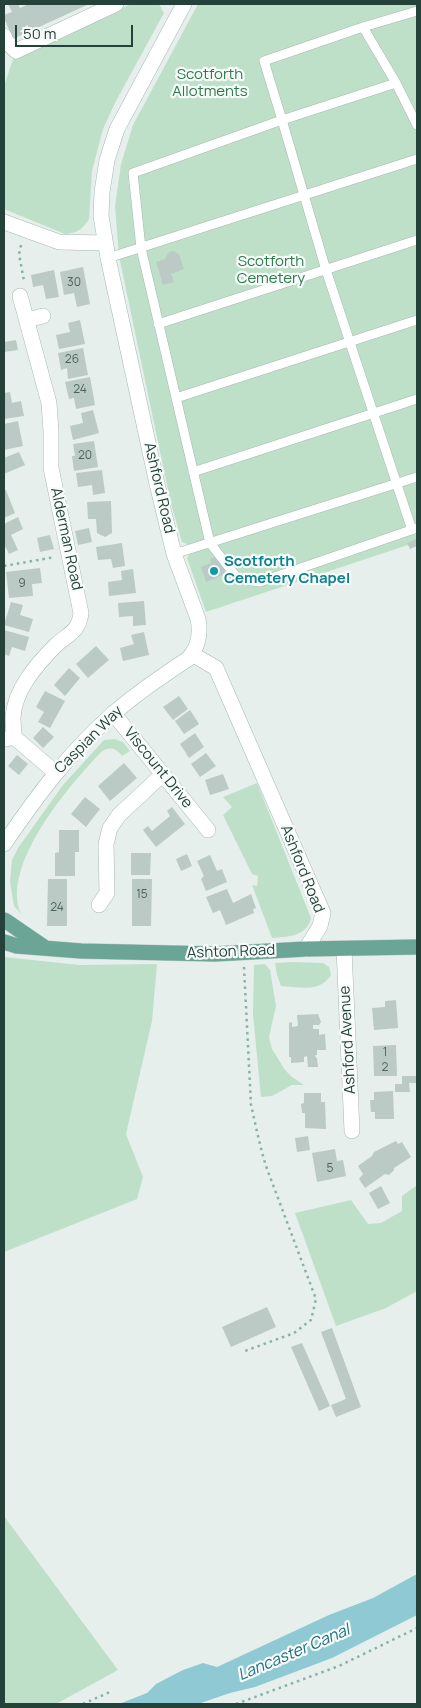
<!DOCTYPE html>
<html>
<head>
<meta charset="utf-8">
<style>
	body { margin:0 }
	#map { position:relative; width:421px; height:1708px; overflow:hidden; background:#e6efeb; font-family:Manrope,sans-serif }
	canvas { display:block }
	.frame { position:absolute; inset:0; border:5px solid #24423a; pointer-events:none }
	.scale { position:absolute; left:15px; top:25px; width:118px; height:22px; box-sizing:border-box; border:2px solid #24423a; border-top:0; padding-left:6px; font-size:15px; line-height:18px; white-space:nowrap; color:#24423a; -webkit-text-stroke:4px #f7fbf9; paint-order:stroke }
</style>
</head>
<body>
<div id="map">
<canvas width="421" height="1708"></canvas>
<div class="frame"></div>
<div class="scale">50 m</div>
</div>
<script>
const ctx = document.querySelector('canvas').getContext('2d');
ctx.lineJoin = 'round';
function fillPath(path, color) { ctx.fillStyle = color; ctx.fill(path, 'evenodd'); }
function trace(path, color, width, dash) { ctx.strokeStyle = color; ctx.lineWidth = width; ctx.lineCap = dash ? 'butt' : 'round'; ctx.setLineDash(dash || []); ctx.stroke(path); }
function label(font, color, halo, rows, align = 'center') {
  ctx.font = font + ' Manrope,sans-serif'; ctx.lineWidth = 4.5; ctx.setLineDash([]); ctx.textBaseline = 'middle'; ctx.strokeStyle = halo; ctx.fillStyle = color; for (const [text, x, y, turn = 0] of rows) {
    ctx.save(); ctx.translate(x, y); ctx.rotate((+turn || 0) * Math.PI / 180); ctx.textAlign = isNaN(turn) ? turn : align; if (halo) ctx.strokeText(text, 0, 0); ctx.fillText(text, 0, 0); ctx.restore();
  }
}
const green = new Path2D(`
	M131 4H159L164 13 116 101 103 129 92 171 89 219C83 229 77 233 65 234L4 209V86L13 59Z
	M198 4H417V542L206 612 187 558 190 553 187 544 182 542 171 504 119 256 115 206 121 164 133 125Z
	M114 739 123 742 130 751 122 756C116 748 110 746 101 752 70 785 0 865 21 914L14 906 10 882 12 860 18 848 63 785 104 740Z
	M257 783 311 918C307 936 288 937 272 938L252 885 257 886 258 876 252 874 223 815 232 807 223 797Z
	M4 957 79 965 157 964 152 1021 126 1134 143 1177 137 1199 4 1252Z
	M293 962 323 963 329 967 331 975C320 993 299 987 281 986L277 975 275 963Z
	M265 964 270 970 276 1006 269 1037 272 1049 285 1070 292 1077 304 1085H292L272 1096 261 1097 253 1015 254 965Z
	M417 1185V1291L386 1308 336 1326 295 1213 351 1200 368 1224 381 1223 402 1211V1196Z
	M4 1516 118 1670 56 1704H4Z`);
const water = new Path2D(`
	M417 1574V1615L332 1658 255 1687 230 1693 198 1704H119L147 1693 156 1684 183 1670 203 1663 217 1667 329 1615 373 1598Z`);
const building = new Path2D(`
	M8 4H18L20 8 29 4H89L13 39 4 18V15L12 12Z
	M173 251 179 254 184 269 171 274 174 282 163 285 156 262 165 259 169 252Z
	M83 267 90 304 77 307 74 293 64 295 60 272Z
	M54 270 59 297 46 299 43 285 33 287 31 275Z
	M80 320 85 344 59 349 56 335 70 332 68 323Z
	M16 340 18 350 4 352V342Z
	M83 348 88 375 68 379 67 368 61 370 58 353Z
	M90 377 95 405 76 409 74 398 69 399 65 382Z
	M10 392 12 403 21 401 24 416 4 419V393Z
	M93 410 99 433 73 440 70 426 83 423 81 413Z
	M18 421 23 446 4 450V424Z
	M94 441 98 467 74 471 72 456H75L73 444Z
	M19 452 25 465 4 474V458Z
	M102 470 105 493 93 495 92 485 78 487 76 473Z
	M4 490H6L15 513 4 518Z
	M111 501 112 533 105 537 97 533 96 519H88L87 502Z
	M18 517 23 529 11 535 18 550 9 554 4 544V524Z
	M89 528 92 542 78 545 75 531Z
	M50 535 54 549 40 552 37 538Z
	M417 539V546L410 549 407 543Z
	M122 543 125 566 113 568 111 559 98 560 96 547Z
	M216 557 217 561 221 560 226 574 206 582 201 567 211 563 210 559Z
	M40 568 42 583 32 584 33 596 9 598 6 572Z
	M133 569 136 593 109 596 108 582 122 580 121 571Z
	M144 601 146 625 133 626V616L119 617 118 603Z
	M11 602 23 605 20 615 33 619 29 632 4 625Z
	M4 630 29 637 25 651 12 647 9 656 4 654Z
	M144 632 149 655 123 661 120 648 134 644 131 635Z
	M96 646 109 660 88 678 76 664Z
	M69 668 80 678 65 696 54 685Z
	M45 691 65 701 50 728 38 722 44 712 36 707Z
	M179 696 188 709 173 720 163 707Z
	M190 710 199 724 184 734 175 721Z
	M43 727 54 737 43 748 33 738Z
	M195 733 204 747 189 758 180 744Z
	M206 753 216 766 200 777 191 764Z
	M17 755 28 764 19 775 8 766Z
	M124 763 137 778 110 801 98 786Z
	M223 774 229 789 210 795 205 780Z
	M85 797 100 809 86 827 71 814Z
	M172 807 185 824 156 847 143 830 148 826 152 831 170 816 167 811Z
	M59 830H79V852H75V876H55V853L59 852Z
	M131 853H151L150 875H131Z
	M187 854 192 866 181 871 176 859Z
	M210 855 217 871 222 869 227 882 206 891 201 879 204 876 197 861Z
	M48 879H67V926H47Z
	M132 879H152L151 926H132Z
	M227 889 233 903 251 894 256 908 253 909 254 913 226 925 220 910 213 913 206 897Z
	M396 1000 398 1028 374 1030 372 1008 385 1007V1001Z
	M318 1014 321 1022 319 1025H313V1029H319V1035L325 1034 326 1050H317V1055H315L316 1058H317L318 1067H308L307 1056 304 1057V1062L291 1063V1057H289V1023L292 1022V1027L298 1026 297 1015Z
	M396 1045 397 1076H374L373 1046Z
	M402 1076H416V1083H409L410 1092H395V1084H402Z
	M393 1091 394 1119H375V1112H371L370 1100H374V1092Z
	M304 1093H321V1102H325L326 1129 305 1128V1113H302L301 1104 304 1103Z
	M308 1136 310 1150 297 1152 295 1138Z
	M396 1141 398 1144 402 1142 411 1157 394 1168V1170L389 1175 385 1174 365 1188 359 1179 363 1174 358 1166 372 1156 374 1152Z
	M335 1149 337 1161 343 1160 346 1176 317 1182 312 1153Z
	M381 1186 390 1203 378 1209 369 1193Z
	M267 1307 276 1327 231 1347 222 1327Z
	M332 1328 361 1407 336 1417 331 1405 346 1399 321 1332Z
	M302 1343 330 1406 319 1411 291 1347Z`);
const path = new Path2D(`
	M21 245 19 254 24 281
	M4 566 55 557
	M244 967 251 1105C256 1126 260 1148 267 1169L316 1299 311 1320 294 1333 245 1351
	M83 1704 110 1692
	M236 1704 339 1666 417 1628`);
const lane = new Path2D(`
	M417 11 363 27 264 61 282 120 133 173 141 248 210 543 238 579 260 582 417 528
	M363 27 396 83 417 125
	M396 83 282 120 326 270 412 530
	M108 258 417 159
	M158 324 417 240
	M176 398 417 320
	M193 472 417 399
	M174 554 417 477`);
const street = new Path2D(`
	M4 36 6 41 16 51 116 4
	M4 222 59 242 104 243
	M27 320 43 316
	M192 654 216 668 323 913 320 926 306 949
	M113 713 208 830
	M14 737C14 731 13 724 13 718 14 690 37 664 56 645 68 634 79 632 81 613L51 468V431L49 403 20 296
	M6 739 14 737 56 773
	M99 905 107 893 106 844 110 828 119 815 163 774
	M344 949 352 1131`);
const secondary = new Path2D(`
	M4 844C37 796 69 752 114 713 137 693 162 676 188 659 198 648 201 633 198 619L174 554 157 484 108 258 101 216 102 192 107 160 117 129 184 4`);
const primary = new Path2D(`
	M4 920 6 921 44 947
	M4 942 17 946 81 951 215 954 306 949 417 947`);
const markers = [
	[214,571,5,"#0f9aa8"]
];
const numberNames = [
	["30",74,283],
	["26",72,360],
	["24",80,390],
	["20",85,456],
	["9",22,584],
	["15",142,895],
	["24",57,908],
	["1",385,1053],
	["2",385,1068],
	["5",330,1169]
];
const parkNames = [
	["Scotforth",210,75],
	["Allotments",210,92],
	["Scotforth",271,262],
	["Cemetery",271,279]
];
const streetNames = [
	["Ashford Road",159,488,77],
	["Alderman Road",66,539,78],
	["Caspian Way",89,740,-45],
	["Viscount Drive",158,768,51],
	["Ashford Road",302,869,68],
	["Ashton Road",231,952,-2],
	["Ashford Avenue",348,1040,-93]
];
const cultureNames = [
	["Scotforth",224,562],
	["Cemetery Chapel",224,579]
];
const waterNames = [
	["Lancaster Canal",294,1653,-23]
];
fillPath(green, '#bfe0c8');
fillPath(water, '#8ec9d4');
fillPath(building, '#bbcac4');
trace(lane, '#a8b8b2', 10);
trace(street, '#a8b8b2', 16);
trace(secondary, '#a4bbb3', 16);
trace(primary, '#c2cac8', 16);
trace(path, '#86b3a5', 2.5, [2.5, 4]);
trace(lane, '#fff', 9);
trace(street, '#fff', 15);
trace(secondary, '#fff', 15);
trace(primary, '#6aa596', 15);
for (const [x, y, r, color] of markers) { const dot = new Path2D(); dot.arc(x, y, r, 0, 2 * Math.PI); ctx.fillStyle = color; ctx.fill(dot); trace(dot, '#f7fbf9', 2); }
label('12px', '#4a645c', null, numberNames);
label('15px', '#2d7a4b', '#f7fbf9', parkNames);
label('15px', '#24423a', '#f7fbf9', streetNames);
label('bold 15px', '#0d838f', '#f7fbf9', cultureNames, 'left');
label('italic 16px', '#1c6f80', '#f7fbf9', waterNames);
</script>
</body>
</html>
